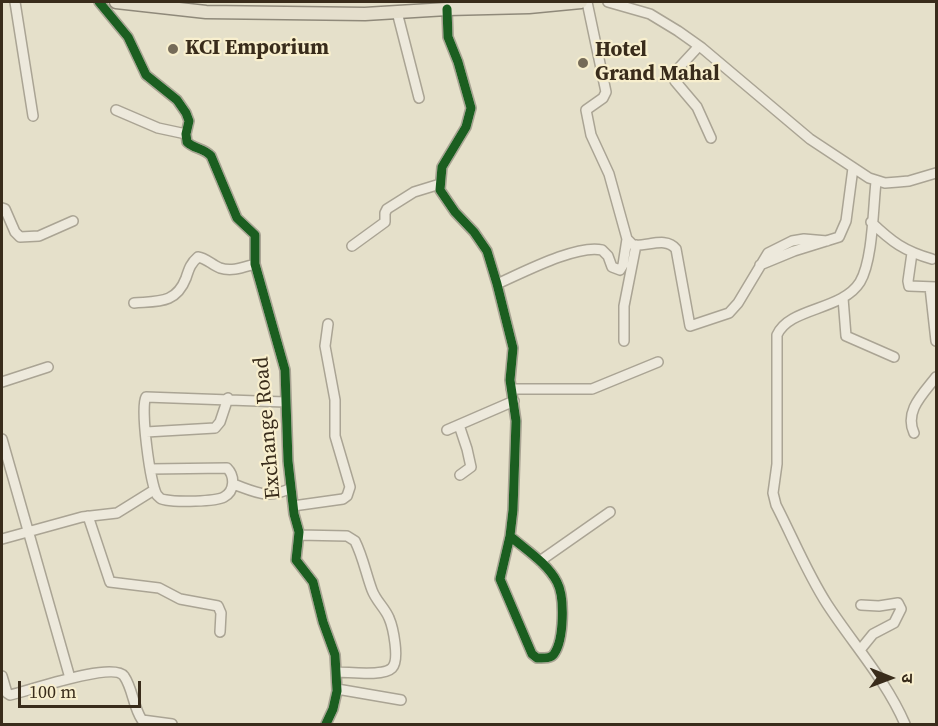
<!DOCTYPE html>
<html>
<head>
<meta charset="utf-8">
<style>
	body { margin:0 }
	#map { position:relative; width:938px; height:726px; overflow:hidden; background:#e5e0ca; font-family:"Source Serif 4","Noto Sans Devanagari",serif }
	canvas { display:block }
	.frame { position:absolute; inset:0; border:3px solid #392c1b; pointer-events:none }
	.north { position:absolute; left:860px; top:648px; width:60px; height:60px; -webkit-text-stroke:4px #f8efce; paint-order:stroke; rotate:91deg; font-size:16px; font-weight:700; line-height:24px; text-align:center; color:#392c1b }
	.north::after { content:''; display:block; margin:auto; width:21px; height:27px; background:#392c1b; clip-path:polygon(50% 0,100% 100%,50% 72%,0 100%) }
	.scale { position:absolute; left:18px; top:681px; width:123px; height:27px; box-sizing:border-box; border:3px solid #392c1b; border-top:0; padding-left:8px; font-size:18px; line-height:21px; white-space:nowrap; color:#392c1b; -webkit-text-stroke:4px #f8efce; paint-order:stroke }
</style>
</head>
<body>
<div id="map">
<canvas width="938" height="726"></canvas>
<div class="frame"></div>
<div class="north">उ</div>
<div class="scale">100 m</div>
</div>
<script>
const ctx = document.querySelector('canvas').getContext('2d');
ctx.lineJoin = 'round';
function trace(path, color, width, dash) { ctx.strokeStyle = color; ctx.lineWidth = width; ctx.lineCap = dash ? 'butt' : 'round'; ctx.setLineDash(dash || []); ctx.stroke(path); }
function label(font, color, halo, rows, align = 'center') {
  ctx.font = font + ' "Source Serif 4",serif'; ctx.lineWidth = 4.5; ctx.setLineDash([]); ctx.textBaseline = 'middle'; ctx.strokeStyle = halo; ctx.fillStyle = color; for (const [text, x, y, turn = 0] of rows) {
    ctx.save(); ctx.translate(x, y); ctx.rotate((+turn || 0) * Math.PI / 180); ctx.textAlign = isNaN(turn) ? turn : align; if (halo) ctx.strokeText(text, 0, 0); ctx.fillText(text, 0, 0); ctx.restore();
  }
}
const minor = new Path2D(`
	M15 2 33 116
	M99 2 128 37 146 75 177 100 186 113 189 121 186 134 187 142C194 149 204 148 211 156L237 218 255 235V264L285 370 288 461 294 514 299 532 296 560 313 582 323 622 335 655 337 691 333 709 326 724
	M587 2 606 92 603 98 586 110 591 135 609 174 627 239 633 245C647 247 666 236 676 249L690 326 729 313 738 303 768 253 792 241 804 239 827 241
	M608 2 650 14 678 31 702 48 810 139 869 178 885 183 898 182 909 181 936 173
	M447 9 448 37 458 62 471 108 466 127 442 167 440 190 455 212 474 232 487 251 497 284 513 348 510 380 516 421 513 510 510 536 500 579 532 654 537 658C542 658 551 659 554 654 564 640 565 597 557 582 547 563 526 550 510 536
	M397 12 419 98
	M699 46 675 72V81L697 107 711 138
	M116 110 158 128 186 134
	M876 182C873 208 873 260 860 282 842 311 789 307 777 335V464L773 493 776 505C793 538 807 573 827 604 853 644 886 680 905 724
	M2 208 5 209 15 232 20 237 39 236 73 221
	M871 222C892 242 904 251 932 259
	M352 246 385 222V213L387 209 414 192 440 184
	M912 253 908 281 909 286 936 287
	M760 265 794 251 839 237 846 221 853 168
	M497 284C522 273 577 244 602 250L608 256 612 267 620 270 623 265 627 239
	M930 287 936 341
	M843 298 846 336 894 357
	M134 303C158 301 176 304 186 278 189 269 190 264 198 257 206 258 212 265 220 268 232 272 244 267 255 264
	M624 341V306L636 245
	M2 382 48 367
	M511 389H592L658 362
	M459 425 467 449 471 467 460 475
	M447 430 514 401
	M146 432 215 428 220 422 228 398
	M914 433C904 411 923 394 936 377
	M2 439 70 678
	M150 469 227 468C235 476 235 491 224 497 215 502 176 502 166 500 160 499 161 499 157 495 150 484 140 407 146 397L285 402
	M233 484C256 492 267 500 291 488
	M293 506 343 499 347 496 350 487 335 436V400L325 346 328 324
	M88 516 110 582 159 588 180 599 218 606 221 613 220 632
	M299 535 347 536 355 541C363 557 366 574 372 590 376 601 385 608 389 618 393 627 400 660 392 668 383 677 350 672 337 672
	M2 539 82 517 117 513 154 490
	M540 561 610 512
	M860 650 873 634 894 623 901 609 898 603 879 606 861 605
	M2 676 7 693 10 695C29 691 113 661 124 676 133 689 133 707 142 720L172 724
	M337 689 401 700`);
const major = new Path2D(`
	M116 2 206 12 365 14 447 9 529 7 581 2`);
const cycleway = new Path2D(`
	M99 2 128 37 146 75 177 100 186 113 189 121 186 134 187 142C194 149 204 148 211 156L237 218 255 235V264L285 370 288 461 294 514 299 532 296 560 313 582 323 622 335 655 337 691 333 709 326 724
	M447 9 448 37 458 62 471 108 466 127 442 167 440 190 455 212 474 232 487 251 497 284 513 348 510 380 516 421 513 510 510 536 500 579 532 654 537 658C542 658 551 659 554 654 564 640 565 597 557 582 547 563 526 550 510 536`);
const markers = [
	[173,49,6,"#756b58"],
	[583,63,6,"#756b58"]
];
const poiNames = [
	["KCI Emporium",185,49],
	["Hotel",595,51],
	["Grand Mahal",595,75]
];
const streetNames = [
	["Exchange Road",268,428,-95]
];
trace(minor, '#aaa494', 12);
trace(major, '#8f897a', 15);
trace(minor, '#ede9dc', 9);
trace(major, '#e5dfcd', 12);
trace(cycleway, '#1b5e20', 9);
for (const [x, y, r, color] of markers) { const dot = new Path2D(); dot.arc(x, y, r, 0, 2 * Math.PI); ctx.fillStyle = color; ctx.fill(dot); trace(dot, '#f8efce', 2); }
label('bold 21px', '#392c1b', '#f8efce', poiNames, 'left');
label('21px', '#392c1b', '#f8efce', streetNames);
</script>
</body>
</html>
